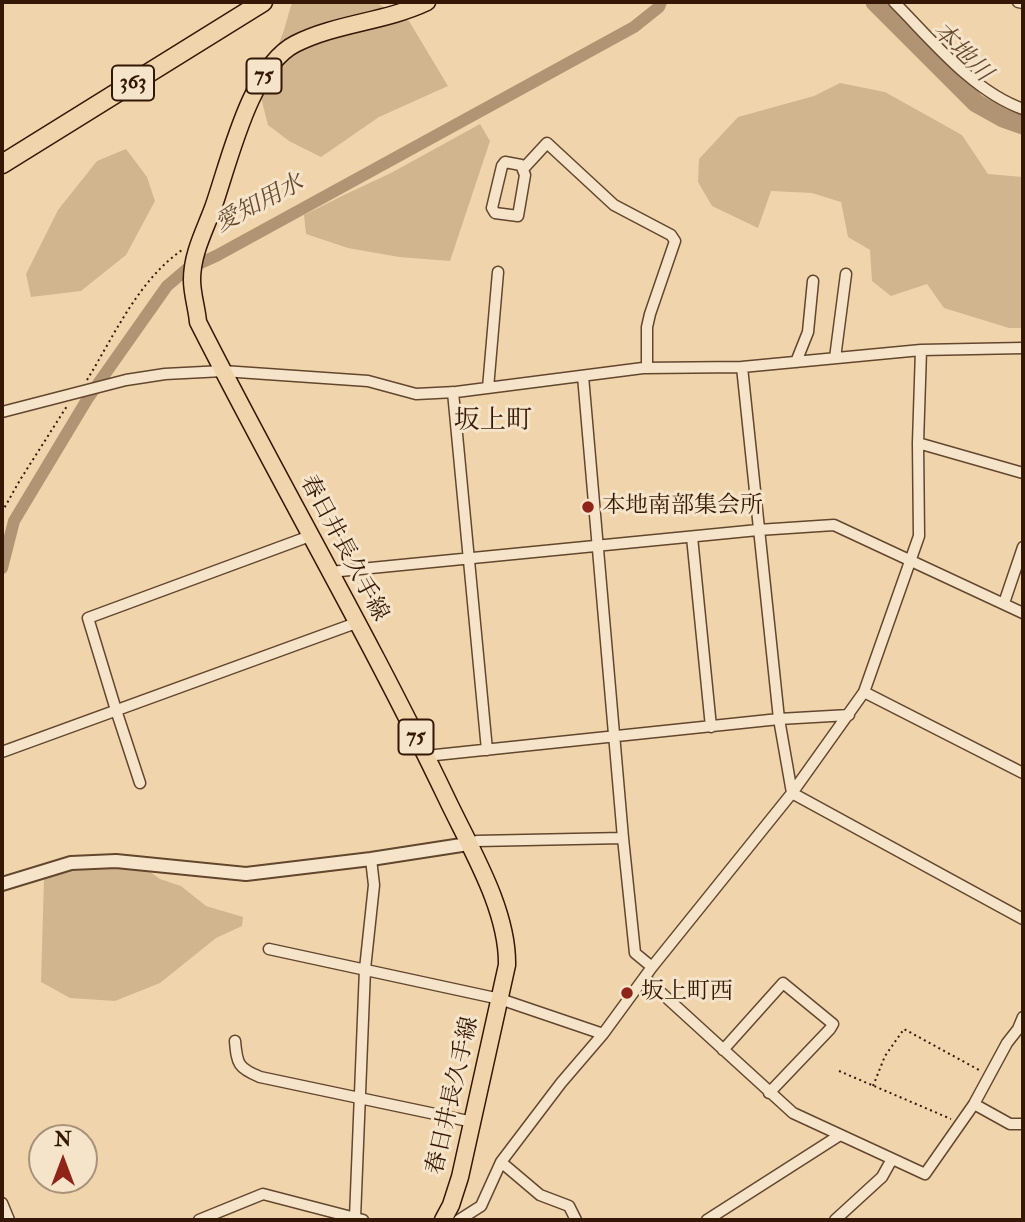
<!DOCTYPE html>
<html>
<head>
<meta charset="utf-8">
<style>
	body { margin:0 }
	#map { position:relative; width:1025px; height:1222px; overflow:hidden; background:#f0d5ac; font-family:"IM FELL Double Pica",serif }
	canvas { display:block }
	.frame { position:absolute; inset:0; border:4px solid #341704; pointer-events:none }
	.north { position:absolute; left:28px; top:1124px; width:70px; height:70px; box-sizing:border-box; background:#f5e4c9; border:2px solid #a8927a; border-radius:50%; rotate:0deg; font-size:19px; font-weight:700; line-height:28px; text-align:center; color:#341704 }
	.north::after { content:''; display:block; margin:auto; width:24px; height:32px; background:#8f2418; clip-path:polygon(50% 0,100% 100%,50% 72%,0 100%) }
</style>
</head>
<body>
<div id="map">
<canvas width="1025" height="1222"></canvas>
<div class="frame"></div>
<div class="north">N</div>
</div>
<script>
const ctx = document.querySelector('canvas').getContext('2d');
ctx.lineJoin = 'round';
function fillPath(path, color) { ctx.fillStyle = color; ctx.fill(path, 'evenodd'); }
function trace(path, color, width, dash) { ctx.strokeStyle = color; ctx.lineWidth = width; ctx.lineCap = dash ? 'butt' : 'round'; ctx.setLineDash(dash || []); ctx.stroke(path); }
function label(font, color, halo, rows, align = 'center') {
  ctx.font = font + ' "IM FELL Double Pica","Noto Serif JP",serif'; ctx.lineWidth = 6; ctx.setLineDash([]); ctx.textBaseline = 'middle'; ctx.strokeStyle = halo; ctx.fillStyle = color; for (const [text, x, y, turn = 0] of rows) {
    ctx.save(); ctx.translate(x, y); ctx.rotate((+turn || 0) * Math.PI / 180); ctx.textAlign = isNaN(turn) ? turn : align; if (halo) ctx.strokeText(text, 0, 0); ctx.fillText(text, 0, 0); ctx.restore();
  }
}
const green = new Path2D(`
	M292 2H375L409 21 448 86 379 117 321 157 289 141 268 125 260 94 284 30Z
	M840 83 885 92 962 135 988 174 1023 177V328H1009L944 308 927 284 891 296 872 281 870 250 848 237 841 202 812 193 771 191 758 228 712 206 698 182 699 159 738 117 814 96Z
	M480 124 490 141 450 261 399 257 348 248 306 234 304 215 344 195 391 173Z
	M126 149 147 177 155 201 126 255 81 291 31 297 26 274 58 210 97 161Z
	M109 868 146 869 160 879 181 886 206 906 243 917 242 926 216 938 160 983 115 1001 70 998 41 982 44 879 70 870Z`);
const canal = new Path2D(`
	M2 568 14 521 88 398 167 286 187 269 216 256 634 27 659 7 661 2`);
const river = new Path2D(`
	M875 2 976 103 1003 118 1023 125`);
const path = new Path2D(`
	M87 380C115 334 138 281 182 250
	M2 512 20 480 67 406
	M839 1071 951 1119
	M873 1086 885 1056 904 1029 979 1070`);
const minor = new Path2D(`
	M894 2C931 39 972 91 1023 109
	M1018 2 1023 3
	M505 162 521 165 525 175 518 216 495 213 492 208 502 166Z
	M523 169 547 143 614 205 671 235 675 241 650 314 647 327V368
	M835 358 846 274
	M796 362 808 332 813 281
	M742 367 779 719 792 793
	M583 376 623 838 635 953 652 967
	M488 388 498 272
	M453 392 487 750
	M2 412 126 380 165 374 223 371 368 381 416 394 456 392 643 368 742 367 921 350 1023 348
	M918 443 1023 473
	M692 537 711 727
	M330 572 758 530 834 525 1023 613
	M1004 603 1023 547
	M864 692 1023 773
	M2 752 356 623
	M426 756 779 719 849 715
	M140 783 116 710 88 618 310 536
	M792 793 1023 919
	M468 844 477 841 623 838
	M269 949 500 999 603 1034
	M645 978 793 1113 925 1174 974 1104 1007 1043 1018 1029 1023 1017
	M235 1041C237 1064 238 1068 260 1077L473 1122
	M723 1050 783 983 833 1024 830 1029 769 1093
	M974 1104 1010 1124H1023
	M501 1162 540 1195 569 1206 576 1220
	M2 1203 9 1220
	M355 1218 365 969 374 885 371 859
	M199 1220 263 1194 363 1220
	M459 1220 481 1206 501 1162 561 1083 603 1034 652 967 792 793 864 692 919 536 918 443 921 350
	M707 1220 840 1135
	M835 1220 882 1177 892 1159`);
const tertiary = new Path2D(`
	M2 884 71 863 116 861 246 874 371 859 468 844`);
const primary = new Path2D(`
	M427 2C385 22 336 23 295 44 250 67 229 163 213 208 204 232 192 254 192 280 192 294 197 309 198 322 279 482 369 636 446 797 470 848 508 909 507 965L460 1177 451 1205 443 1220`);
const trunk = new Path2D(`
	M2 164 263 2`);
const markers = [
	[588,507,7,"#8f2418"],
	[627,993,7,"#8f2418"]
];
const shields = [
	[264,76,35],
	[133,83,42],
	[416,737,35]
];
const shieldNames = [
	["75",264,76],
	["363",133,83],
	["75",416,737]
];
const poiNames = [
	["本地南部集会所",602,507],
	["坂上町西",641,993]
];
const streetNames = [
	["春日井長久手線",343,549,62],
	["春日井長久手線",454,1096,-77]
];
const waterNames = [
	["本地川",961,53,45],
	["愛知用水",260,205,-28]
];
const quarterNames = [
	["坂上町",493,422]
];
fillPath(green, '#d0b58f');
trace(canal, '#b09473', 12);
trace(river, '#b09473', 19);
trace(minor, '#63462e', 13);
trace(tertiary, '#63462e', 16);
trace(primary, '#341704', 19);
trace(trunk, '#341704', 21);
trace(path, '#341704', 2, [2, 3.5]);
trace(minor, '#f5e4c9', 10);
trace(tertiary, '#f5e4c9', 12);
trace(primary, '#f0d5ac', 16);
trace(trunk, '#f0d5ac', 18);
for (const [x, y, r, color] of markers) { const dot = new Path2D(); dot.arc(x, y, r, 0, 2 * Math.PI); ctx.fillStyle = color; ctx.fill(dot); trace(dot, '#f5e4c9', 2.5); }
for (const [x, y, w] of shields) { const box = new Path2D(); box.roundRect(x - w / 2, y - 17.5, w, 35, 5); ctx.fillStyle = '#f5e4c9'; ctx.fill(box); trace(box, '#341704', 2); }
label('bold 21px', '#341704', null, shieldNames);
label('23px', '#341704', '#f5e4c9', poiNames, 'left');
label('23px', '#341704', '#f5e4c9', streetNames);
label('italic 24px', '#664930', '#f5e4c9', waterNames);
label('26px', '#341704', '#f5e4c9', quarterNames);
</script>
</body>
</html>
